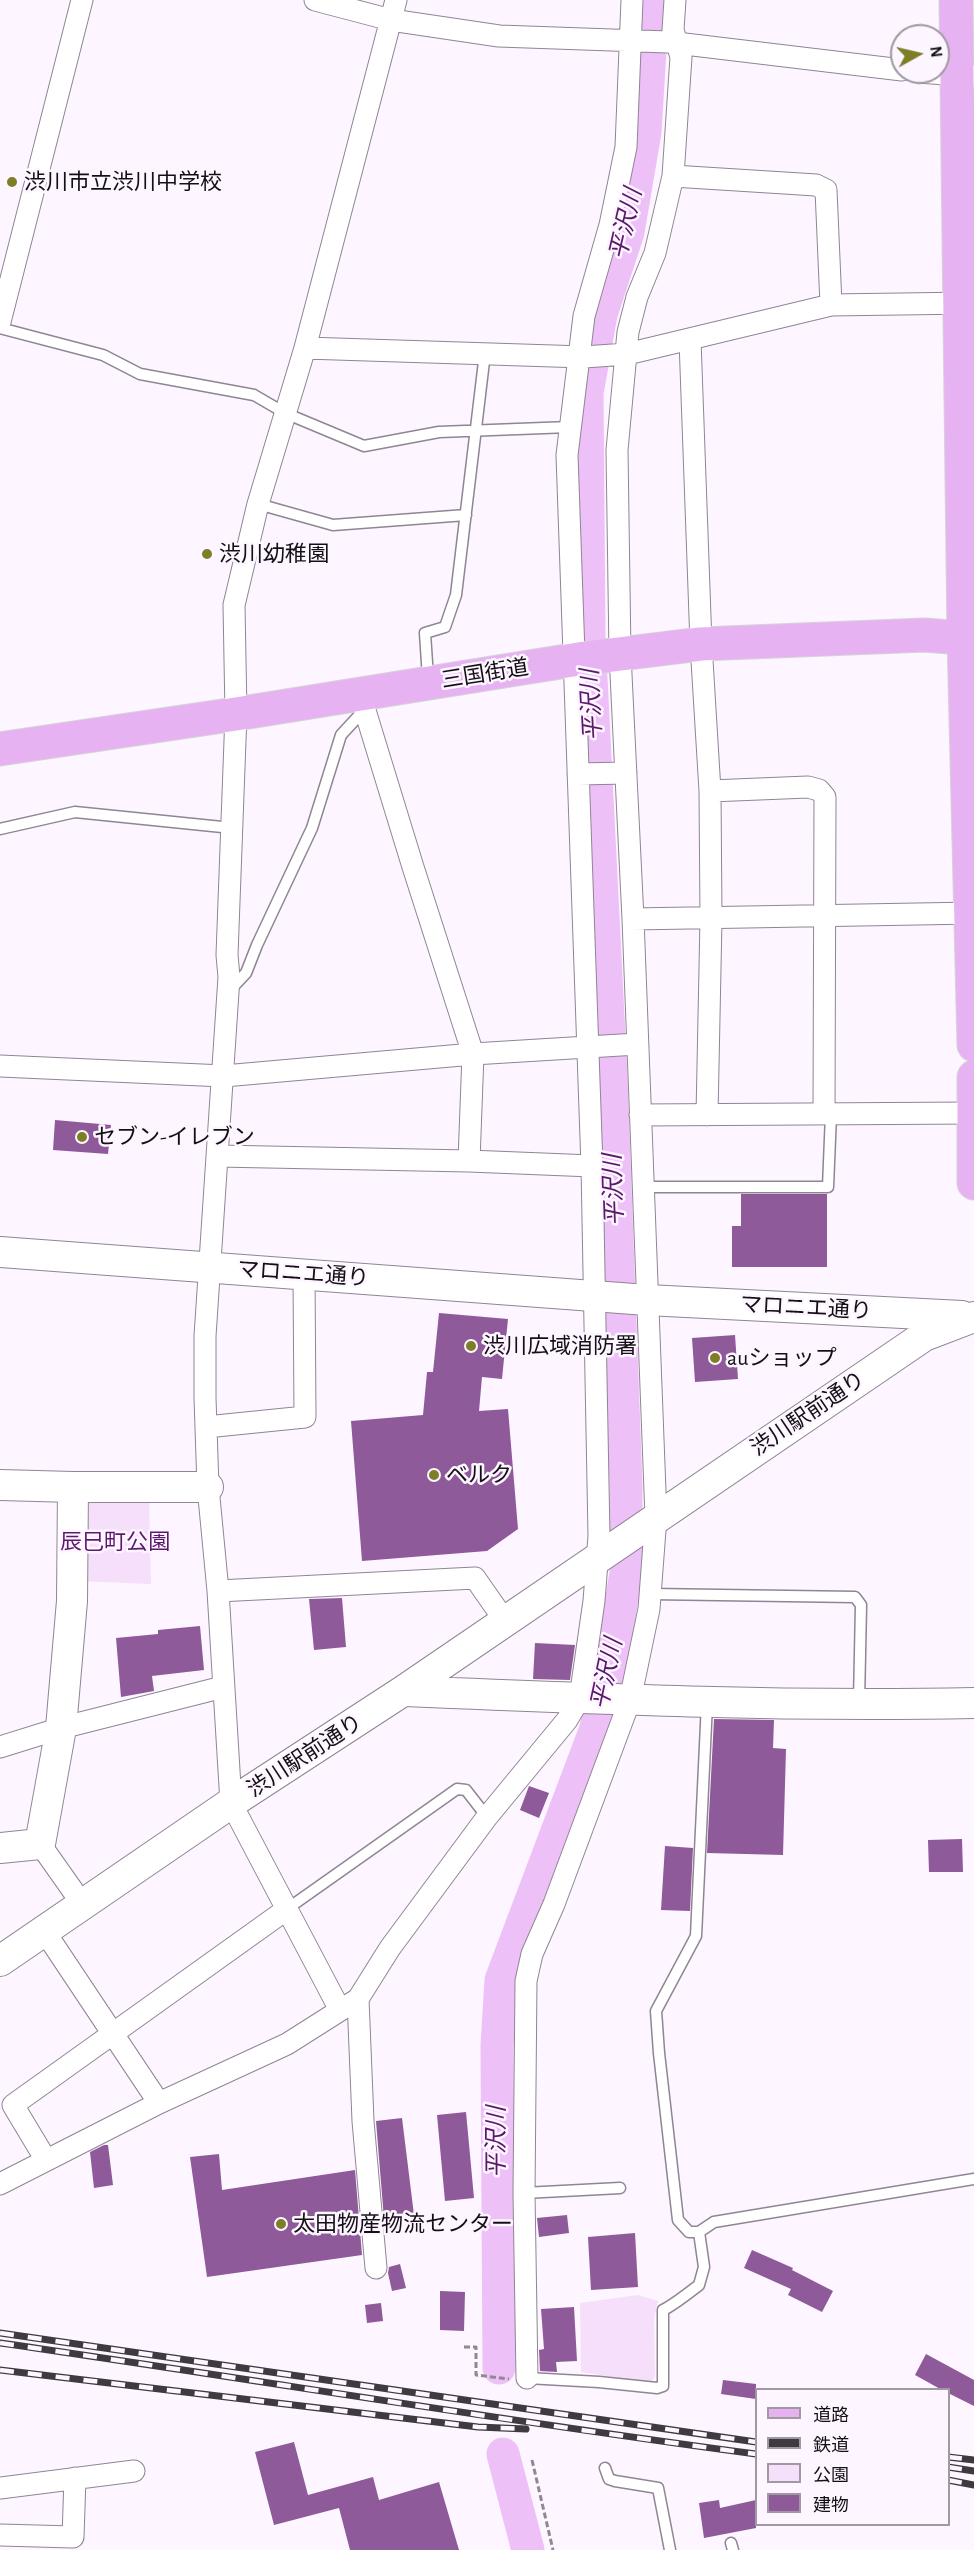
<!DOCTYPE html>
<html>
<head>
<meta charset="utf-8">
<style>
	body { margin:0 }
	#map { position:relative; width:974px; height:2550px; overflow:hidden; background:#fdf5ff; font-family:"Alegreya Sans","Noto Sans JP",sans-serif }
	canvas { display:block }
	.legend { position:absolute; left:755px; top:2388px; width:195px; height:138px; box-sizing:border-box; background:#fdf5ff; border:2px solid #a099a1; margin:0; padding:8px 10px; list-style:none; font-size:18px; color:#140f15 }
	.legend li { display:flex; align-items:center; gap:12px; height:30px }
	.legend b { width:30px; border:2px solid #a099a1 }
	.north { position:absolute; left:890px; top:24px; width:60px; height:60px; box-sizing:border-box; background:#fdf5ff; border:2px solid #a099a1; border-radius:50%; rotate:82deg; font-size:16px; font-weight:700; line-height:24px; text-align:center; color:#140f15 }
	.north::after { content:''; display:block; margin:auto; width:21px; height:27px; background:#7d7e26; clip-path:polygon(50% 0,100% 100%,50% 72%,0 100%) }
</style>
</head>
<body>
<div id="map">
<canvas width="974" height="2550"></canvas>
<ul class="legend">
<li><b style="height:8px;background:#e6b2f2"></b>道路</li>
<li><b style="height:8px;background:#3f3940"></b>鉄道</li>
<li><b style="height:16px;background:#f6dffb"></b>公園</li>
<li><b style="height:16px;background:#8e5a9a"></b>建物</li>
</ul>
<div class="north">N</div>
</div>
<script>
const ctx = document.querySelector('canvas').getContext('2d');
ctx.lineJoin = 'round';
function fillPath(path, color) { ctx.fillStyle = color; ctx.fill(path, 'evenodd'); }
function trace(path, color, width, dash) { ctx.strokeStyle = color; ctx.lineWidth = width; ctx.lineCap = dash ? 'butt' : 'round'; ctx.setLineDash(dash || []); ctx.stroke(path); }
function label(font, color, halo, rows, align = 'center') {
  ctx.font = font + ' "Alegreya Sans","Noto Sans JP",sans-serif'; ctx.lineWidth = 5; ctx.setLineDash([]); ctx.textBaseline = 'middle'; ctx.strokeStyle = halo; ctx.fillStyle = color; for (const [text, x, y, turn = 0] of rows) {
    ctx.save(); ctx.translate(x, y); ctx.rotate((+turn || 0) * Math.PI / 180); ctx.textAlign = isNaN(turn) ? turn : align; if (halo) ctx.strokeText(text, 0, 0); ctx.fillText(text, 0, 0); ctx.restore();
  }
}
const green = new Path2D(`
	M94 1496H149L151 1584 78 1581 81 1504Z
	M638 2295 658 2301 654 2318 655 2376 651 2383 581 2372 580 2303Z`);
const river = new Path2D(`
	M499 2368 497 2046 501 1980 595 1731 609 1678 626 1573V1487L611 1076 589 638 587 393 601 314 628 232 645 132 653 0
	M503 2454 528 2550`);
const building = new Path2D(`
	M55 1120 111 1125 108 1154 53 1150Z
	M741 1194H827V1267H732V1226H741Z
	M439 1313 508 1319 502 1379 482 1377 479 1411 508 1409 518 1529 487 1551 362 1561 351 1421 423 1415 427 1372H433Z
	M735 1335 738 1379 695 1382 692 1338Z
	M342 1598 346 1647 314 1650 309 1599Z
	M200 1626 204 1670 152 1676 154 1691 121 1697 116 1638 158 1634V1630Z
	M535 1643 575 1645 570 1680 533 1679Z
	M714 1719 774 1720 773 1748 786 1749 783 1855 707 1853Z
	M529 1786 549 1793 539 1818 520 1810Z
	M962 1839 963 1872H929L928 1840Z
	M665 1846 693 1848 690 1911 661 1910Z
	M466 2112 474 2198 445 2201 437 2115Z
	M402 2118 414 2215 384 2219 376 2121Z
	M104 2145H108L113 2185 94 2188 90 2152Z
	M219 2154 222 2190 355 2170 362 2255 207 2277 190 2157Z
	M567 2215 569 2233 539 2237 537 2218Z
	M635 2233 638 2287 591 2290 588 2237Z
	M752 2250 793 2268 792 2270 833 2291 822 2312 788 2295 791 2289 744 2268Z
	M400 2264 406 2288 392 2291 388 2273 389 2267Z
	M440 2291 465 2292 464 2331 440 2330Z
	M381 2303 383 2321 367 2323 365 2305Z
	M574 2307 577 2361 556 2362 557 2372 540 2371 539 2350 544 2349 541 2309Z
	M926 2354 974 2380V2406L948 2393V2390H942L915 2375Z
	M723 2380 756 2384V2399L721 2394Z
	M294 2442 308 2495 373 2477 379 2500 439 2482 459 2550H350L339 2508 274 2525 255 2452Z
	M719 2500 720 2508 756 2500V2528L704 2538 699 2503Z`);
const path = new Path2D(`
	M464 2347H476V2375L509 2379
	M532 2460 553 2550`);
const lane = new Path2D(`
	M0 328 103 355 140 374 254 395 285 413 364 446 439 432 570 427
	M258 504 333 525 466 515
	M428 678 425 633 445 627 456 595 485 353
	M0 829 75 812 232 828
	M230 990 246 973 257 945 312 828 341 735 365 709
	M642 1187H828L831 1114
	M651 1594 855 1597 861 1605 859 1702
	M707 1703 696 1936 656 2011 659 2053 678 2220 689 2232H699L714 2222 974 2179
	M287 1909 457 1789 466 1790 487 1817
	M524 2193 620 2188
	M527 2378 599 2382 657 2388 663 2386V2310C672 2306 690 2292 699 2285L704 2267 699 2232
	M605 2468 609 2479 615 2481 658 2488 670 2550
	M731 2543 733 2550`);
const street = new Path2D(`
	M315 0 391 20 499 36 668 42 902 70
	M918 72 974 76
	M673 176 816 185 826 190 831 305
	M0 322 82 0
	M690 340 701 644 710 791 711 919 707 1115
	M305 348 584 357 627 354 831 305 970 303
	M360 694 413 867 473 1054 469 1161
	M578 774 626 773
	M710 791 808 787 819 790 825 797 824 1114
	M633 919 974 913
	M0 1066 224 1076 473 1054 637 1044
	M640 1115 973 1113
	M218 1156 469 1161 592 1166
	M206 1427 305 1417 304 1274
	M218 1591 475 1578 505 1621
	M0 1747 61 1728 223 1687
	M40 1844 83 1905
	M45 1932 159 2103
	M358 1999 363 2121 376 2268
	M340 2010 231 1803 218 1591 208 1487 205 1398V1336L229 977 227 955 236 714 234 605 258 504 305 348 396 0
	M46 2160 13 2105 287 1909
	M0 2184 159 2103 287 2044 358 1999 390 1948 487 1817 567 1720 580 1698 594 1601 599 1536 592 1166 567 455 584 316 610 225 626 147 632 0
	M527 2378 524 2193 526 1981 532 1954 554 1904 630 1700 649 1609 656 1517 633 919 620 654 617 450 628 332 637 297 655 253 673 176 681 57 673 30 675 0
	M0 2488 134 2471
	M0 2535 73 2537 75 2478`);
const secondary = new Path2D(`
	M0 1252 647 1300 962 1316
	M0 1485 73 1487H208
	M403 1691C594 1699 784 1707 974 1703
	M0 1848 40 1844 61 1728 72 1601 73 1487
	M0 1961 231 1803 403 1691 924 1336 974 1317`);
const primary = new Path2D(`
	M956 0 964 638 974 1045
	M0 749 236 714 579 659 701 644 925 635 974 639
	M974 1077V1183`);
const rail = new Path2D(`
	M0 2333 756 2442
	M0 2343C252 2379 504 2421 756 2454
	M0 2370 478 2427 526 2429
	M948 2457 974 2460
	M948 2467 974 2471
	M948 2480 974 2485`);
const markers = [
	[12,182,6,"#7d7e26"],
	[207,554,6,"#7d7e26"],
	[82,1137,6,"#7d7e26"],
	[471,1346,6,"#7d7e26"],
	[715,1358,6,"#7d7e26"],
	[434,1475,6,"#7d7e26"],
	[281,2224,6,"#7d7e26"]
];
const poiNames = [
	["渋川市立渋川中学校",24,182],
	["渋川幼稚園",219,554],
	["セブン-イレブン",94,1137],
	["渋川広域消防署",483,1346],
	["auショップ",727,1358],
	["ベルク",446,1475],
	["太田物産物流センター",293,2224]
];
const streetNames = [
	["三国街道",485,674,-9],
	["マロニエ通り",303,1274,4],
	["マロニエ通り",806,1308,3],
	["渋川駅前通り",808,1414,-34],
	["渋川駅前通り",305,1756,-33]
];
const parkNames = [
	["辰巳町公園",115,1542]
];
const waterNames = [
	["平沢川",626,224,-77],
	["平沢川",592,705,-93],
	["平沢川",614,1190,-92],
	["平沢川",607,1674,-78],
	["平沢川",497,2142,-90]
];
fillPath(green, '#f6dffb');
trace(river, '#edc0f8', 33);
fillPath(building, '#8e5a9a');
trace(lane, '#908593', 13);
trace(street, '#908593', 23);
trace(secondary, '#908593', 32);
trace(primary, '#d5d4d5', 35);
trace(path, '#908991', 3, [6, 3]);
trace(lane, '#fff', 10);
trace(street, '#fff', 21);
trace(secondary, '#fff', 30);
trace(primary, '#e6b2f2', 33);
trace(rail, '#3f3940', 7);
trace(rail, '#fdf5ff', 4.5, [14]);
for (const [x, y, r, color] of markers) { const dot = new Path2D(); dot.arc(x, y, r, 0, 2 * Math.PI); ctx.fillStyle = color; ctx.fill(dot); trace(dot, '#fdf5ff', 2); }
label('22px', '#140f15', '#fdf5ff', poiNames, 'left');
label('22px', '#140f15', '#fdf5ff', streetNames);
label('22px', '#5c196b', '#fdf5ff', parkNames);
label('italic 24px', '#5c186b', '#fdf5ff', waterNames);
</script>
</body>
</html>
